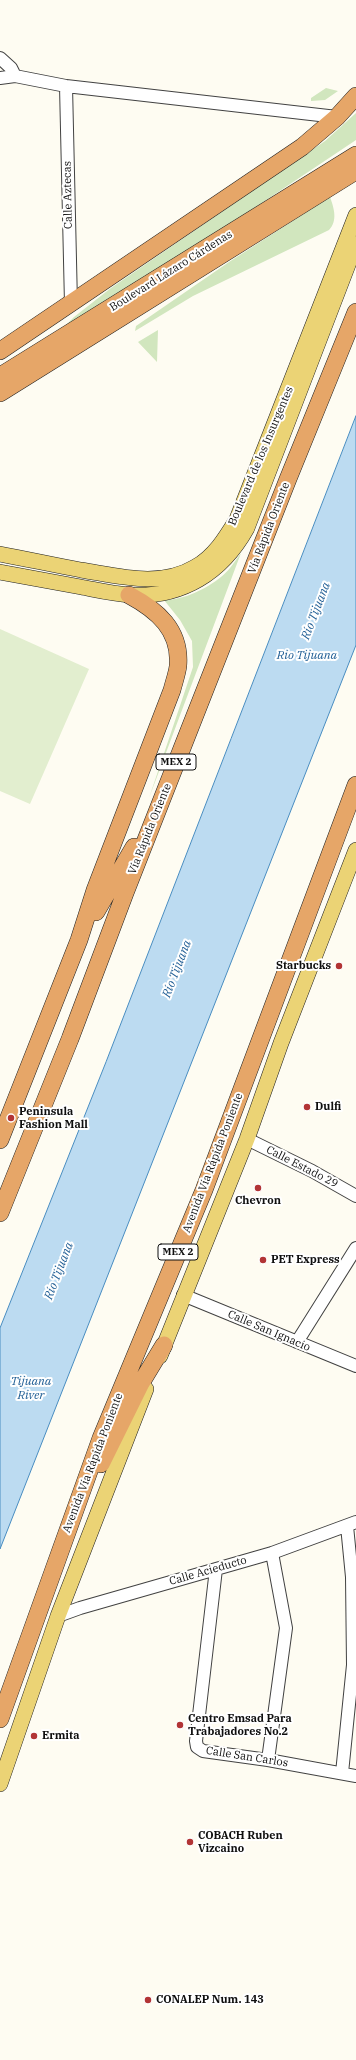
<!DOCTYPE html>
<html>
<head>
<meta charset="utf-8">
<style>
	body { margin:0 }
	canvas { display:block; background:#fefcf2 }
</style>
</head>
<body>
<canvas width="356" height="2060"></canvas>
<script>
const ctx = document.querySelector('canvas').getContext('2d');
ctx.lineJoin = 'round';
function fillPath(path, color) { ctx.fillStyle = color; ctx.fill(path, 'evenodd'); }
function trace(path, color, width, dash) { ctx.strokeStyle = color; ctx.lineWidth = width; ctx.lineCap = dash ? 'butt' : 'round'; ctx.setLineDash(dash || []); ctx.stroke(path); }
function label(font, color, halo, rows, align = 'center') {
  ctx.font = font + ' "IBM Plex Serif",serif'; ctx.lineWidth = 4; ctx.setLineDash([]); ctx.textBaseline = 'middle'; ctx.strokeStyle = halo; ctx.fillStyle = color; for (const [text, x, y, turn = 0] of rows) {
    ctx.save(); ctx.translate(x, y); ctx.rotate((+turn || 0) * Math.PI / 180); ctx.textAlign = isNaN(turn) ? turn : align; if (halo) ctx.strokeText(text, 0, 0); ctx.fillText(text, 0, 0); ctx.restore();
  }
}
const green = new Path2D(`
	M326 88 338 91 325 100 311 101V98Z
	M356 113V140L133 289 64 327 74 317 111 288 325 141Z
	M330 197C334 208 338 221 329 230L193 296 135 331 136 326 229 262Z
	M158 330 157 362 138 342Z
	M241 553 149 798 193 667 192 641 180 620 164 600C184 600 206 589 221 577 229 571 235 561 241 553Z`);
const pitch = new Path2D(`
	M0 629 89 669 30 804 0 791Z`);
const water = new Path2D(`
	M356 416V645L0 1549V1328L106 1062Z`);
const minor = new Path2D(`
	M0 58 11 68 15 76
	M0 78 15 76 66 86 337 117
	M66 86 71 304
	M247 1139 312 1171 356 1196
	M183 1295 356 1366
	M297 1342 356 1248
	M216 1569 196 1741 197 1747 203 1751 268 1760 356 1776
	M58 1616 80 1608 272 1553 356 1522
	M268 1760 286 1628 272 1553
	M342 1773 353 1665 352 1577 347 1526`);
const major = new Path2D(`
	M0 554C27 559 54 565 81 570 119 576 160 588 195 567 214 557 226 537 237 519L356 215
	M0 572C27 577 54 582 81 587 97 590 114 594 130 595 182 598 222 573 247 528L356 244
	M160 1356 247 1139 281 1043 356 850
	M0 1784 58 1616 146 1389`);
const highway = new Path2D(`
	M0 351 302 147 337 117 356 96
	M0 376 356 155
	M0 393 356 171
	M96 912 134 847
	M0 1140 79 940 95 890 172 690C174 682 177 674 178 666 181 630 157 610 129 595
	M0 1213 70 1039 125 893 288 479 356 312
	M101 1464 141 1383 164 1345
	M0 1719 101 1438 204 1190 356 785`);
const markers = [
	[339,966,4,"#b23435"],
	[307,1107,4,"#b23435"],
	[11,1118,4,"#b23435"],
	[258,1188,4,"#b23435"],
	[263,1260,4,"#b23435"],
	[180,1725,4,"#b23435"],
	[34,1736,4,"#b23435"],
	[190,1842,4,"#b23435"],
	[148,2000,4,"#b23435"]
];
const shields = [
	[176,762,40],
	[178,1252,40]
];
const shieldNames = [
	["MEX 2",176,762],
	["MEX 2",178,1252]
];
const streetNames = [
	["Calle Aztecas",68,195,-91],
	["Boulevard Lázaro Cárdenas",171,271,-32],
	["Boulevard de los Insurgentes",261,456,-67],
	["Vía Rápida Oriente",269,528,-69],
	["Vía Rápida Oriente",150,829,-68],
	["Avenida Vía Rápida Poniente",213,1163,-69],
	["Calle Estado 29",302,1167,27],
	["Calle San Ignacio",269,1331,23],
	["Avenida Vía Rápida Poniente",93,1463,-69],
	["Calle Acieducto",208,1571,-16],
	["Calle San Carlos",247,1757,9]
];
const poiNames = [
	["Starbucks",331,966,"right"],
	["Dulfi",315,1107],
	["Peninsula",19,1112],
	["Fashion Mall",19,1125],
	["Chevron",258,1201,"center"],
	["PET Express",271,1260],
	["Centro Emsad Para",188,1719],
	["Trabajadores No.2",188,1732],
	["Ermita",42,1736],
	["COBACH Ruben",198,1836],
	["Vizcaino",198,1849],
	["CONALEP Num. 143",156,2000]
];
const waterNames = [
	["Río Tijuana",316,611,-69],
	["Rio Tijuana",307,656],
	["Río Tijuana",177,969,-69],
	["Río Tijuana",59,1271,-69],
	["Tijuana",31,1382],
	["River",31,1396]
];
fillPath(green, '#d1e6be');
fillPath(pitch, '#e2eecf');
fillPath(water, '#bcdbf1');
trace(water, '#498dc1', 1);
trace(minor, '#424242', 14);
trace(major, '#202020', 16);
trace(highway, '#202020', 18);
trace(minor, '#fff', 12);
trace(major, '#ebd375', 15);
trace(highway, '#e6a668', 17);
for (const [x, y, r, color] of markers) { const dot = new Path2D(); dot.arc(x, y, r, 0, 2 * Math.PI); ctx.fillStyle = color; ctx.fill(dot); trace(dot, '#fff', 1.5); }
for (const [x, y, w] of shields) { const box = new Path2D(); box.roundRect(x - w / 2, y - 8, w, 16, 3); ctx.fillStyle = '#fff'; ctx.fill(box); trace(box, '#0f0f0f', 1); }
label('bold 10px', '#0f0f0f', null, shieldNames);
label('11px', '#0f0f0f', '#fff', streetNames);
label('bold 11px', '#0f0f0f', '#fff', poiNames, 'left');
label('italic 12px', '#236096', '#fff', waterNames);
</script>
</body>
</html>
